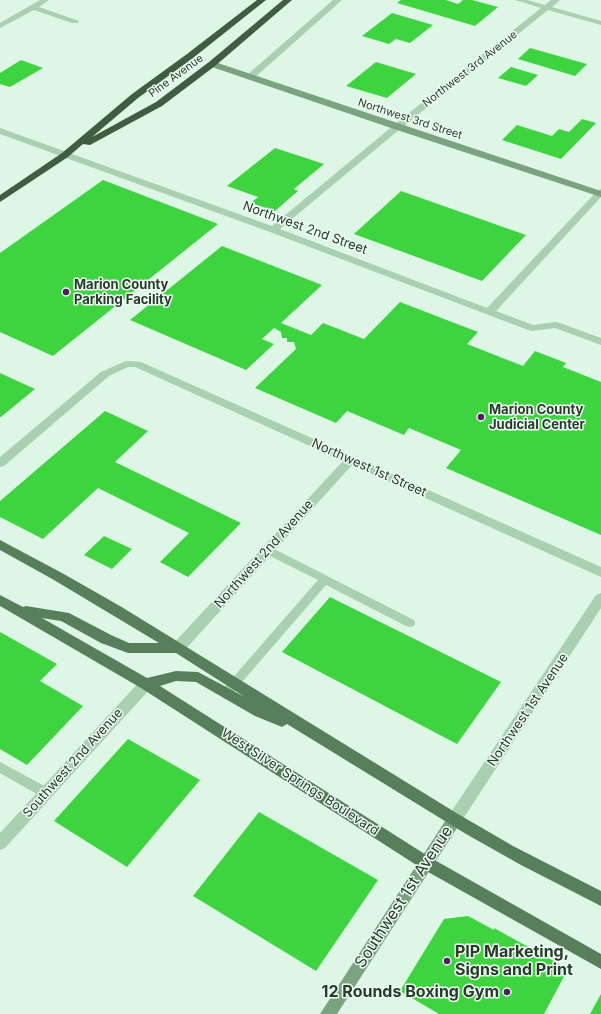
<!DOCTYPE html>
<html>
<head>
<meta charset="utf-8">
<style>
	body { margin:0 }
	canvas { display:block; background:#def6e5 }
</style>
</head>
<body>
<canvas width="601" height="1014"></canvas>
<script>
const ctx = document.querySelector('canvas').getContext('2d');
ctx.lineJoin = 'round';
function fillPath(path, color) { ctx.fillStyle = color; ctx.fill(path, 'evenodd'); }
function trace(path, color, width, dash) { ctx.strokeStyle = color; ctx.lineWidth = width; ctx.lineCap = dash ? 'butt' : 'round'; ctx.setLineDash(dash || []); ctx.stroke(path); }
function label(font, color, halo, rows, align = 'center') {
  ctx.font = font + ' Inter,sans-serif'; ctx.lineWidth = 3; ctx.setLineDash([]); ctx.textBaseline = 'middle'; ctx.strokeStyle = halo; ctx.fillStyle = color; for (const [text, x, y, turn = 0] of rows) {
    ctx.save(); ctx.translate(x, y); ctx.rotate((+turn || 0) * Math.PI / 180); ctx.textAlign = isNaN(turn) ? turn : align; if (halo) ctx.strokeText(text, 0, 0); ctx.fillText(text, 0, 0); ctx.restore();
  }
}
const building = new Path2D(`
	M401 0H446L458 4 463 0H472L498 7 475 26 397 3Z
	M392 13 433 25 410 43 396 39 389 44 362 36Z
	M530 48 587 64 575 76 518 59Z
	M21 60 43 68 10 87 0 84V73Z
	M376 62 416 74 387 98 346 86Z
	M511 67 538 75 526 86 498 78Z
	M582 119 596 123 561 159 502 140 517 125 552 136 559 129 569 132Z
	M275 148 324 164 294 189 298 191 275 211 251 203 258 197 227 186Z
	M103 180 218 224 53 356 0 332V253Z
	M401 191 526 235 482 281 354 234Z
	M222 246 322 285 281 323 311 335 323 323 364 339 400 302 478 332 467 344 523 366 535 351 566 363 563 367 601 382V535L446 468 461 450 409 428 404 435 347 411 336 423 255 388 296 349 294 342H287V338H282L281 332 274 328 262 339 274 344 246 370 130 320Z
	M0 373 35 389 1 417H0Z
	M105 411 148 431 115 462 241 523 188 577 160 562 189 533 98 488 43 539 0 517V501Z
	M104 536 132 549 112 569 84 555Z
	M330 597 501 682 457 744 282 652Z
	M0 632 57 664 40 681 83 706 27 765 0 749Z
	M128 739 200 780 127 867 54 821Z
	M259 812 378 880 316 971 193 896Z
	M468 916 494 930V928L568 969 544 1014H439L400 991 444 919Z
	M601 994V1014H590Z`);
const lane = new Path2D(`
	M268 546 414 620 415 623 414 626 410 627 406 626 326 585 230 696 226 698 222 696 220 693 222 690 318 580 264 553 263 550 264 547Z
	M0 762 50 789 52 793 50 797 46 798 42 797 0 773Z`);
const street = new Path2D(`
	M40 0H49L39 7 79 21 78 23H72L34 10 0 28V23Z
	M333 0H342L253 79H247L246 77 247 75Z
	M515 0H527L545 5 551 0H560L552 7 601 21V25L548 10 400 129 280 229 487 308 598 190 601 189V197L496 311 533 325 556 322 560 323 601 338V345L555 328 532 331 528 330 270 232 0 134V128L272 226 394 125 541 8Z
	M126 361 141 362 601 567V577L352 465 183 652 178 653 173 652 171 648 173 644 343 461 135 367H128L109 376 4 466 0 467V457L101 372Z
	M601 593V608L459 825 454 826 449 825 447 820 449 815 596 595Z
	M146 679 151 680 153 684 151 688 5 848 0 850V833L141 680Z`);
const secondary = new Path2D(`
	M209 62H215L601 191V197L394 129 209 66Z
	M454 814 459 815 461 820 459 825 337 1014H320L449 815Z`);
const primary = new Path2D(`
	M0 540 62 573 120 606 458 814 513 846 601 891V906L521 865 466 834 287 724 282 727 255 716 196 682 176 681 160 686 431 858 601 954V969L421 868 141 688 0 606V595L23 607 26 606 69 613 111 635 129 643H159L54 580 0 550ZM42 618 61 621 101 643 128 653H176L245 697 198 672 176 671 147 678Z`);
const highway = new Path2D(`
	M257 0H266L193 58 138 98 92 137 156 102 209 62 283 0H292L215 66 162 106 90 145 83 144 68 157 0 202V195L62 153 132 94 187 54Z`);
const markers = [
	[66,292,4,"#571963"],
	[481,417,4,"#571963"],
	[447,961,4,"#571963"],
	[507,992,4,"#571963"]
];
const farStreetnames = [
	["Northwest 3rd Avenue",470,69,-38],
	["Pine Avenue",176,76,-36],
	["Northwest 3rd Street",410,119,18]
];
const streetNames = [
	["Northwest 2nd Street",305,228,20],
	["Northwest 1st Street",369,468,24],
	["Northwest 2nd Avenue",264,554,-48],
	["Northwest 1st Avenue",528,710,-56],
	["Southwest 2nd Avenue",73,763,-48],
	["West Silver Springs Boulevard",300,782,33]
];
const poiNames = [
	["Marion County",74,285],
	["Parking Facility",74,300],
	["Marion County",489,410],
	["Judicial Center",489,425]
];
const nearStreetnames = [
	["Southwest 1st Avenue",404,897,-57]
];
const nearPoinames = [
	["PIP Marketing,",455,952],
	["Signs and Print",455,970],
	["12 Rounds Boxing Gym",499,992,"right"]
];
fillPath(building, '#3ed440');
fillPath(lane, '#a8d0b1');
fillPath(street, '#a8d0b1');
fillPath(secondary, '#79a47f');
fillPath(primary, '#587f5c');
fillPath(highway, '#3f5e41');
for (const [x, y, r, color] of markers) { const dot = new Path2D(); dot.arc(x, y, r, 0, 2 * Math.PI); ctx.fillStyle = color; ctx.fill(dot); trace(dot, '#ecfcf1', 1.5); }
label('11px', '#293c2b', '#ecfcf1', farStreetnames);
label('13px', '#293c2b', '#ecfcf1', streetNames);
label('bold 13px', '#293c2b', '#ecfcf1', poiNames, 'left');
label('16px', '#293c2b', '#ecfcf1', nearStreetnames);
label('bold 16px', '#293c2b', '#ecfcf1', nearPoinames, 'left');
</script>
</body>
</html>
